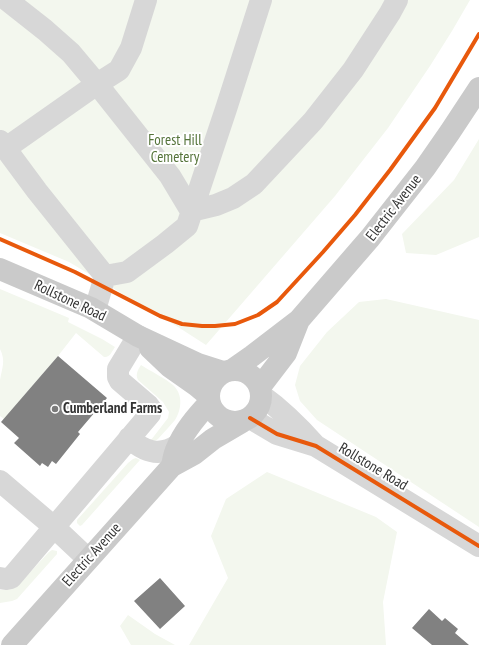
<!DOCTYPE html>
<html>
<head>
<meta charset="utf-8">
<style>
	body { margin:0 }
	canvas { display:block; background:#fff }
</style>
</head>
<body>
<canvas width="479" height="645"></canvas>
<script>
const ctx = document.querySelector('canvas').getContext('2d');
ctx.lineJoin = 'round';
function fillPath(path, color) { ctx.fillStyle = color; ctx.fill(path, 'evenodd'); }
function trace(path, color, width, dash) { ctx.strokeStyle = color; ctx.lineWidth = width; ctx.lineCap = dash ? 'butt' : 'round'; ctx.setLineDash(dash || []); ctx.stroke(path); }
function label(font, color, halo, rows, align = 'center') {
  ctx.font = font + ' "PT Sans Narrow",sans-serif'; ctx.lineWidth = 4; ctx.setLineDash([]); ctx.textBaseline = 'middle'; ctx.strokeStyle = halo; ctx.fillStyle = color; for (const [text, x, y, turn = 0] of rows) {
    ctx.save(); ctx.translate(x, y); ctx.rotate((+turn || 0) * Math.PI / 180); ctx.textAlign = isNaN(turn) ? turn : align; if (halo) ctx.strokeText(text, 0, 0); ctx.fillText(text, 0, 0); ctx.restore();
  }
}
const green = new Path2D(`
	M0 0H470L452 31 430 66 388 128 335 196 206 345 178 327 69 262 0 233Z
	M479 139V237L436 255 406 253 402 234 454 180Z
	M0 289 69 318 68 322 102 339 115 347C112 351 110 358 104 357L76 333 58 356 4 419 0 416C0 404 0 392 0 380 2 368 6 361 0 349Z
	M386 299 479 320V527L317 420 300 401 295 385 300 366 327 332 359 302Z
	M141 365C150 371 165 378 173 385 183 394 182 409 175 420 170 426 164 432 158 439L155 441 151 440 168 418 169 412 163 402 138 380C135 374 138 370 141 365Z
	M136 458 140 460 82 525 80 526 77 523V520L128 463 133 459Z
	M267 472 376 517 397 532 383 602 386 645H189L228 578 211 536 226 499Z
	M52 550 57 551V554L17 599 12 601 0 603V590L10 589 18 585 49 552Z
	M128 615 155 634 175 645H131L120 626Z`);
const building = new Path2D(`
	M58 356 107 398 78 432 80 434 56 464 52 461 48 467 42 463 40 466 14 443 19 438 1 422Z
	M160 578 185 606 160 629 134 601Z
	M429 609 442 621 445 618 458 629 455 633 469 645H432L412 628Z`);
const minor = new Path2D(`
	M146 0 131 48 119 70 97 84 170 176 191 211
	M0 141 37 191 105 276
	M6 148 97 84 71 53 45 30 7 0
	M191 211 216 205 233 198 254 184 313 121 353 70 390 13 397 0
	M95 310 105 276 127 272 165 244 187 226 226 109 261 0
	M261 395C282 410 299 427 316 446
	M250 418 277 434 316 446 479 546
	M129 438C144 452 160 457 178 445
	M0 481 54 527 88 559
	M0 578 6 579 11 578 150 414 151 409 148 405 120 381 118 377V369L138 336`);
const major = new Path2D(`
	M0 269 91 308 138 336 198 364 223 372
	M150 348 170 367 197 386 209 396
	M209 396a26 26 0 1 1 52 0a26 26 0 1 1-52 0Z
	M232 370 252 356 299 320 370 238 425 168 450 132 479 88
	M260 387 286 353 299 320
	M172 466C173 460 174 455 176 450 183 432 196 417 209 403
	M12 645 172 466 194 454 213 439 242 422`);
const cycleway = new Path2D(`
	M0 239 75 272 160 316 182 324 202 326H215L235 324 258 315 277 302 323 252 355 215 390 170 435 108 479 34
	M250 418 277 434 316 446 479 546`);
const markers = [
	[55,409,4,"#7a7a7a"]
];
const parkNames = [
	["Forest Hill",175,141],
	["Cemetery",175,158]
];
const streetNames = [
	["Electric Avenue",394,208,-52],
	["Rollstone Road",70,301,25],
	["Rollstone Road",373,467,31],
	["Electric Avenue",92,555,-48]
];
const poiNames = [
	["Cumberland Farms",63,409]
];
fillPath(green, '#f3f7ee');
fillPath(building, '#818181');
trace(minor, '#d7d7d7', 22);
trace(major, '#cacaca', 22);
trace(cycleway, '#e8590c', 4);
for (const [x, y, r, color] of markers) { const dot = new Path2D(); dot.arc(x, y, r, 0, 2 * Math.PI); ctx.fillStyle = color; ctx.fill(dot); trace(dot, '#fff', 1.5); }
label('15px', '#55743a', '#fff', parkNames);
label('15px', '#333', '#fff', streetNames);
label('bold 15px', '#333', '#fff', poiNames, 'left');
</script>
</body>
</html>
